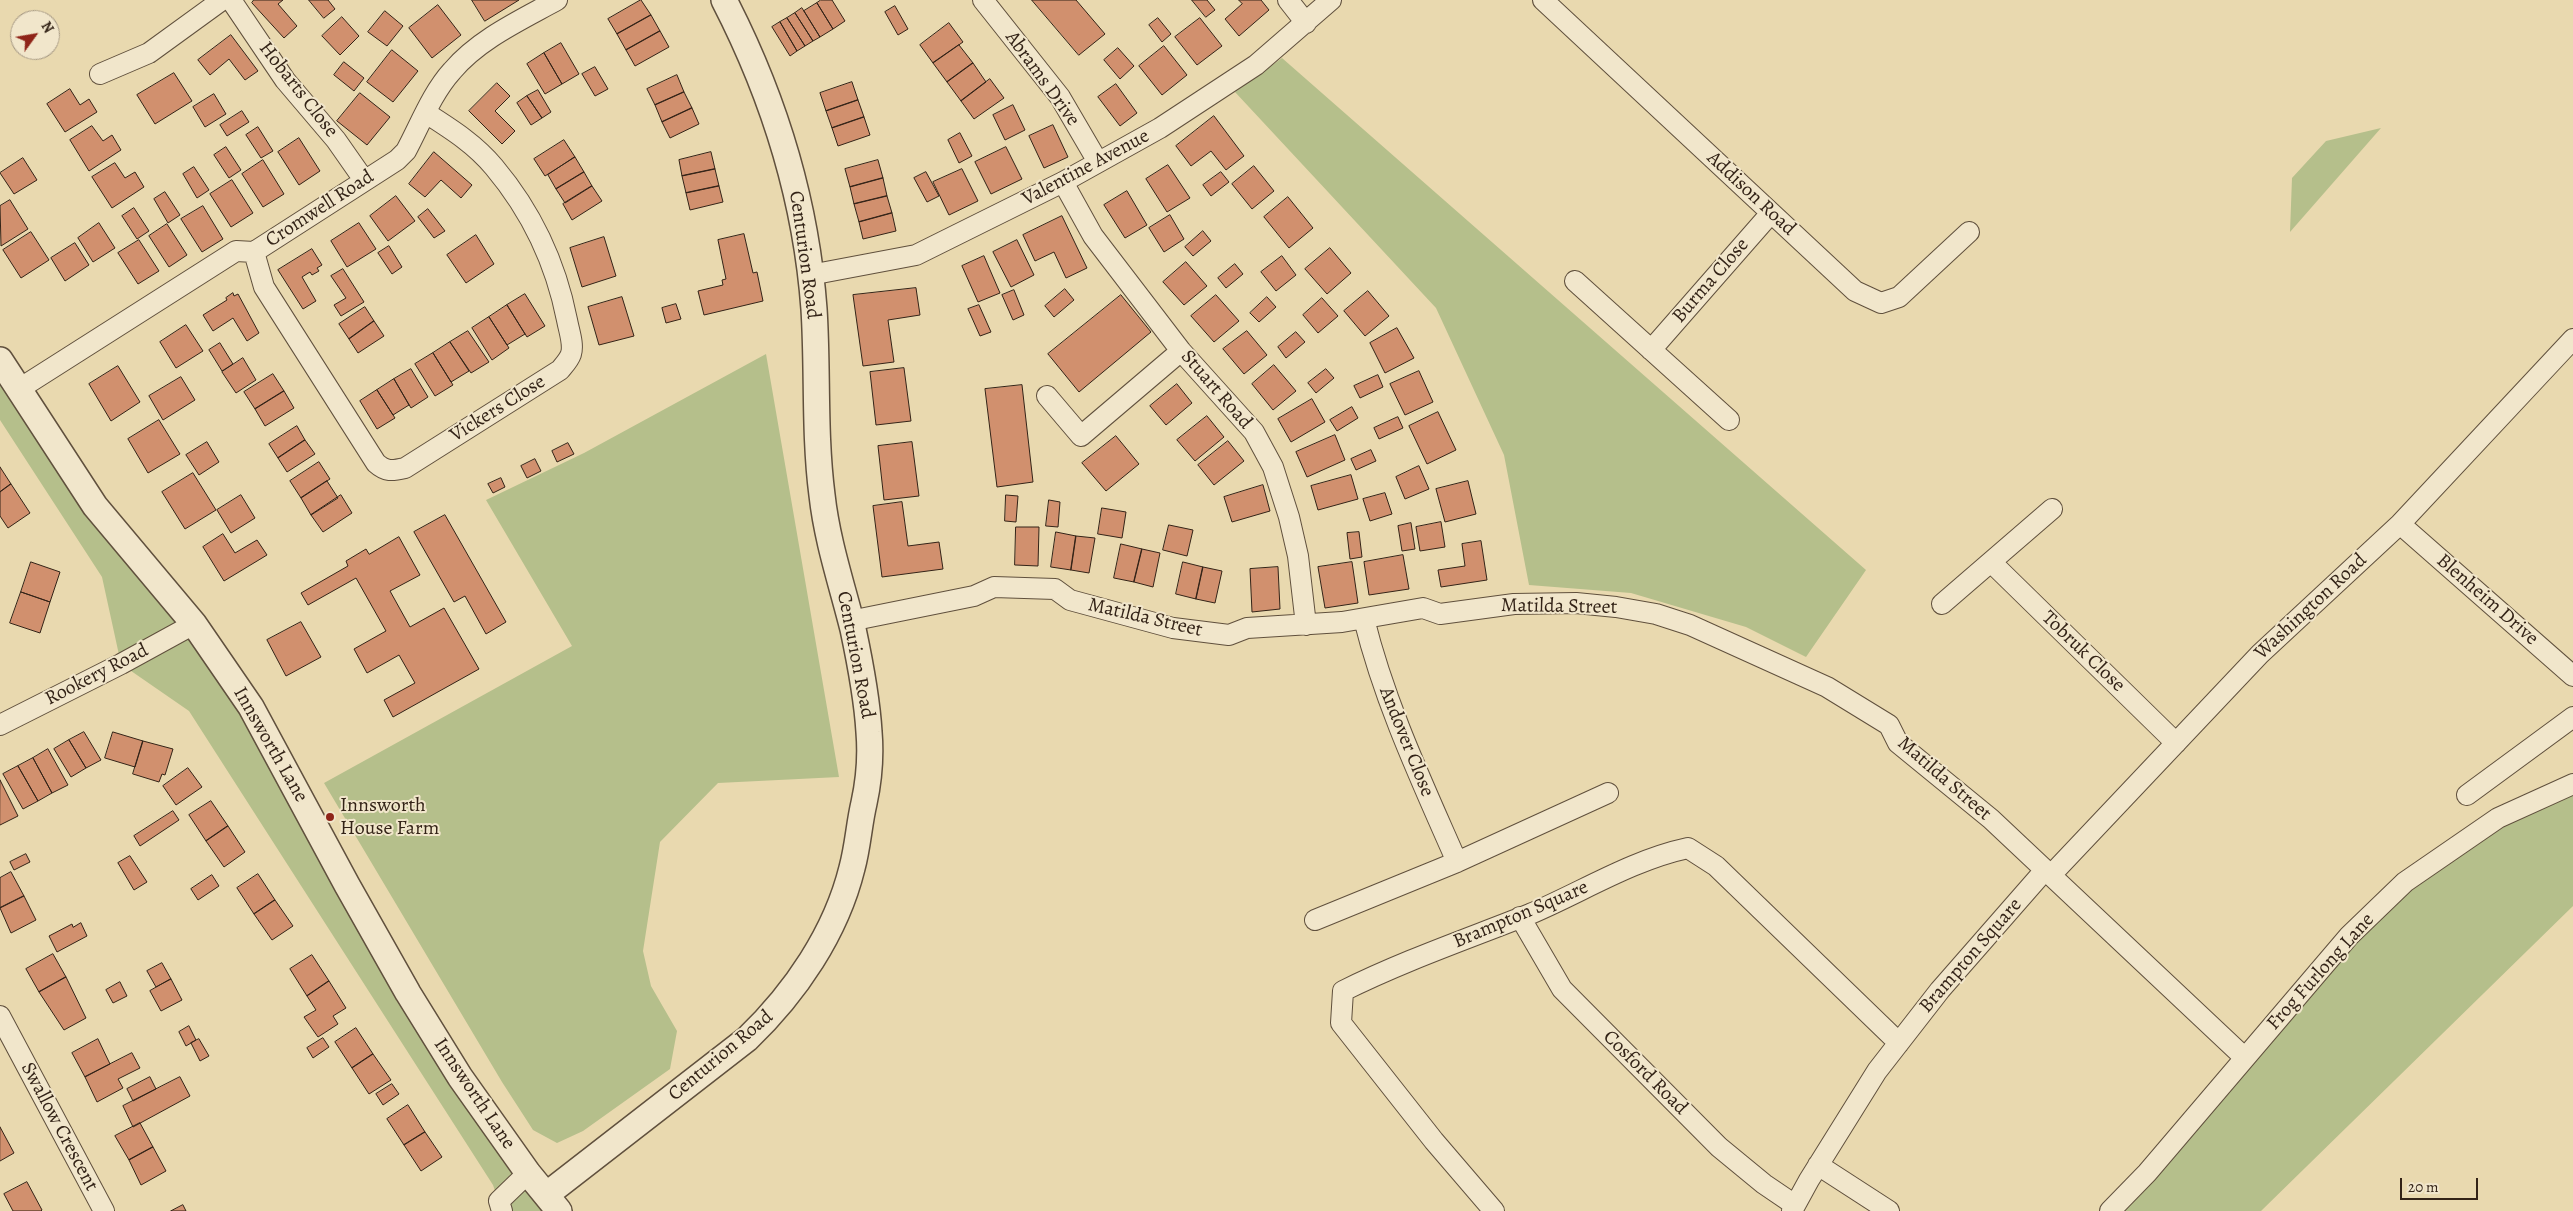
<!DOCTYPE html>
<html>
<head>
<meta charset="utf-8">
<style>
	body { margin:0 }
	#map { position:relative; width:2573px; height:1211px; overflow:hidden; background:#e9d9af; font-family:Alegreya,serif }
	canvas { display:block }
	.north { position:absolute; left:10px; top:10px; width:50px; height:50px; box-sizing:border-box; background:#f1e6cb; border:1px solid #a59883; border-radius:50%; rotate:58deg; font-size:14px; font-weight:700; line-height:20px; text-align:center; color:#332317 }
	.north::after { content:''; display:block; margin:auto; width:18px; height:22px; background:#8f2418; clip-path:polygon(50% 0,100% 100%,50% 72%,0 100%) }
	.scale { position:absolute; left:2400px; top:1178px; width:78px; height:22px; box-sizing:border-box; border:2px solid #332317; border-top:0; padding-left:6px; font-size:15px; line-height:18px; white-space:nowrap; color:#332317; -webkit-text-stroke:4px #f1e6cb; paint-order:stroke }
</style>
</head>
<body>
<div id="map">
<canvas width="2573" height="1211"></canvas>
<div class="north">N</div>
<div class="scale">20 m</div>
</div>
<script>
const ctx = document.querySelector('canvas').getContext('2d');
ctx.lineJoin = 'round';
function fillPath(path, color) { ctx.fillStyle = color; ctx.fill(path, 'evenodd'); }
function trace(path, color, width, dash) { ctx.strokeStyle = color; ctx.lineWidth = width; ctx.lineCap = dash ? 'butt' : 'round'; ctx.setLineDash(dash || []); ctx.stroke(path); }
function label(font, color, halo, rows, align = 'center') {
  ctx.font = font + ' Alegreya,serif'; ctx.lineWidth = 4; ctx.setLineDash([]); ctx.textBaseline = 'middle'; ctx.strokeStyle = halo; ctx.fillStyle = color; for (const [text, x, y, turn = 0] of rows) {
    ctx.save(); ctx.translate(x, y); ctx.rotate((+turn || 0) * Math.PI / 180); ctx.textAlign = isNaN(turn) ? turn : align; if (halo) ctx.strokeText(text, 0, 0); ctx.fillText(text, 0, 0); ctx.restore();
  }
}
const green = new Path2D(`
	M1282 58 1866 570 1806 657 1746 627 1631 593 1529 585 1504 455 1436 308 1235 92Z
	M2381 128 2290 232 2292 178 2326 141Z
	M766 354 839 777 718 783 660 842 643 951 651 986 677 1031 670 1069 583 1131 557 1143 533 1130 502 1082 324 783 572 646 486 500 584 453Z
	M0 360 194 624 546 1211H502L493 1185 189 711 121 664 102 577 0 420Z
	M2573 784V906L2261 1211H2110L2405 882Z`);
const building = new Path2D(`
	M254 0H283L278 4 297 26 284 38 252 3Z
	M309 0H328L335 9 324 18Z
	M472 0H519L485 21Z
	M641 0 651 15 617 34 608 19Z
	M821 0H832L845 21 833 29 817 3Z
	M1032 0H1076L1105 34 1079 55Z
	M1192 0H1207L1215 10 1206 17Z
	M1239 0H1261L1269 10 1239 36 1225 19 1242 4Z
	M817 3 833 29 820 37 804 11Z
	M438 5 461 35 432 58 409 28Z
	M895 6 908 29 898 35 885 12Z
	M802 8 820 37 813 41 795 13Z
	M385 11 403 26 387 46 368 32Z
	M795 13 813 41 805 46 787 18Z
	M651 15 660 31 626 50 617 34Z
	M342 17 359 36 340 55 322 36Z
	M787 18 805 46 797 51 780 22Z
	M1158 18 1171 34 1162 42 1149 25Z
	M1200 18 1222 46 1197 65 1175 37Z
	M780 22 797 51 790 56 772 27Z
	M949 23 963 42 933 63 920 45Z
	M660 31 669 47 635 66 626 50Z
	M231 35 258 71 245 80 229 59 210 75 198 60Z
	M561 43 579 74 562 84 544 53Z
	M959 45 973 63 947 82 933 63Z
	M1164 46 1187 75 1162 95 1139 66Z
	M1118 48 1134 66 1120 79 1104 60Z
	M392 50 418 71 393 102 367 82Z
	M544 53 562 84 545 94 527 64Z
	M344 62 364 78 354 91 334 75Z
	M973 63 986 82 961 101 947 82Z
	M595 67 608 89 595 96 582 74Z
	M174 73 192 101 155 124 137 95Z
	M677 75 684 92 655 105 647 89Z
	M990 79 1004 98 974 119 961 101Z
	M852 82 858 100 826 111 820 93Z
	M497 83 510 96 495 111 515 131 502 144 469 111Z
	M1116 84 1137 113 1120 126 1098 97Z
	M70 89 80 105 89 99 97 112 65 132 47 104Z
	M538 90 551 112 542 118 527 96Z
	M684 92 692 108 662 122 655 105Z
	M360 93 390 117 367 145 337 121Z
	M214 94 226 114 205 127 193 107Z
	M527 96 542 118 531 125 517 103Z
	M858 100 864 117 832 128 826 111Z
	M1013 105 1025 130 1005 140 993 115Z
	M692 108 699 124 670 138 662 122Z
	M242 111 249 122 227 136 220 125Z
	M1214 116 1244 156 1226 170 1211 151 1191 166 1176 146Z
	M864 117 870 135 838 146 832 128Z
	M1053 125 1068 157 1044 168 1029 136Z
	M92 126 103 141 112 135 121 150 89 171 70 140Z
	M258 127 273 151 261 158 246 135Z
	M960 133 972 156 959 163 948 140Z
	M299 138 320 171 299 185 278 152Z
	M564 140 575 157 545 176 534 159Z
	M226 147 241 170 229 178 214 155Z
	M1006 147 1022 179 991 194 975 162Z
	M434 152 472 185 461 198 441 180 425 197 409 184Z
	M711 152 715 169 682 176 679 160Z
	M575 157 584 172 556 189 548 175Z
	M23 158 37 180 14 194 0 173Z
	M263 160 284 194 263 207 242 174Z
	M878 160 883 178 850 187 845 169Z
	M115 163 125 178 135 172 144 187 112 208 92 177Z
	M1168 165 1190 198 1167 212 1146 179Z
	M1254 166 1274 191 1252 209 1232 184Z
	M194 167 209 190 197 198 183 174Z
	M715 169 719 186 686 193 682 176Z
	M962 169 978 201 949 215 933 182Z
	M584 172 592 186 565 203 556 189Z
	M926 172 939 196 927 202 914 178Z
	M1221 172 1229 182 1211 196 1203 185Z
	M883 178 887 196 854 204 850 187Z
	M232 180 253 213 231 227 210 194Z
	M592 186 602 201 572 220 563 204Z
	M719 186 723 202 690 210 686 193Z
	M1127 191 1147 225 1125 238 1104 205Z
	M165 192 180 215 168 223 154 199Z
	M396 196 415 221 388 241 370 216Z
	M887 196 892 213 859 222 854 204Z
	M1288 197 1313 228 1289 248 1264 217Z
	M10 200 28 229 1 246 0 206Z
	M203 206 223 239 202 252 181 219Z
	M134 208 149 231 137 239 122 216Z
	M428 209 445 231 434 238 418 217Z
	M892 213 896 231 863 239 859 222Z
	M1170 215 1184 239 1164 252 1149 228Z
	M1062 216 1087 268 1066 278 1054 252 1035 261 1023 235Z
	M99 223 115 248 93 262 78 238Z
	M359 223 376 249 347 267 331 241Z
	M167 224 187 255 169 267 149 236Z
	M1203 231 1211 241 1193 256 1185 247Z
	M31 232 49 260 21 278 3 250Z
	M744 234 753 273 757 272 763 301 704 315 698 291 723 285 722 280 726 279 718 240Z
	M476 235 494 264 466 283 447 255Z
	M604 237 616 276 582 287 570 248Z
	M139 240 159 271 138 284 118 253Z
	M1017 240 1034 275 1011 287 993 252Z
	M75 243 89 265 65 281 51 258Z
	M389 246 402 267 392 274 378 253Z
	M1330 248 1351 273 1327 294 1305 269Z
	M312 249 322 265 317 268 319 271 312 275 310 272 302 277 316 301 303 309 278 270Z
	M984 256 1000 293 978 302 962 266Z
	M1282 256 1296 275 1276 291 1261 272Z
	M1186 262 1207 286 1184 305 1163 282Z
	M1235 264 1243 274 1226 288 1218 278Z
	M343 269 364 302 341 316 334 305 346 298 331 276Z
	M916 288 920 315 888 320 894 362 863 366 853 295Z
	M1065 289 1074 300 1054 317 1045 306Z
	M1014 290 1024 315 1013 320 1002 295Z
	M1368 291 1389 316 1365 336 1344 311Z
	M233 293 234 296 238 294 259 333 247 341 233 318 213 331 203 315 227 300 226 298Z
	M525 294 545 326 527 337 507 305Z
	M1121 295 1151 332 1079 392 1048 354Z
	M1216 295 1239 321 1214 342 1191 316Z
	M622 297 634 336 599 345 588 307Z
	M1267 297 1276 307 1259 322 1250 313Z
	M1322 298 1338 316 1318 333 1303 315Z
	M676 304 681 319 666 323 662 308Z
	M507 305 525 334 507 345 489 317Z
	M979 305 991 332 980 336 968 309Z
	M365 307 374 321 349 339 339 324Z
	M489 317 509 348 492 360 472 328Z
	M374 321 384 336 358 353 349 339Z
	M186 325 203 351 176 368 160 342Z
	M1397 328 1414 358 1385 373 1370 343Z
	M468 331 489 362 471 373 450 342Z
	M1247 331 1267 355 1244 374 1223 349Z
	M1296 332 1305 342 1286 358 1278 347Z
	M450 342 469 371 451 382 433 353Z
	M220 343 233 364 222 371 209 350Z
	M433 353 453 385 435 396 415 364Z
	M243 358 256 380 236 393 222 372Z
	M1274 365 1296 391 1273 410 1252 384Z
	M118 366 140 402 111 421 89 384Z
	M904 368 911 421 876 425 870 372Z
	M411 369 428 397 411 408 394 379Z
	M1326 369 1334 378 1316 393 1308 383Z
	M1419 371 1433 402 1405 415 1390 384Z
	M273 374 284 391 255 409 244 392Z
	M1378 375 1383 387 1360 398 1354 386Z
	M181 377 195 400 163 420 149 396Z
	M394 379 409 405 393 415 377 390Z
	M1177 384 1192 403 1166 425 1150 406Z
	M1022 385 1033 482 997 487 985 389Z
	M377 390 395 418 377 429 360 401Z
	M284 391 294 408 265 426 255 409Z
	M1312 399 1325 422 1291 442 1278 419Z
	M1352 407 1358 418 1337 431 1330 420Z
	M1438 412 1456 450 1427 464 1409 426Z
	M1207 416 1224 437 1195 461 1177 440Z
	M1398 417 1403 428 1379 439 1374 428Z
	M159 420 180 454 148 473 128 439Z
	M297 426 305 440 278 458 269 444Z
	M1335 435 1345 460 1307 477 1296 452Z
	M1116 436 1139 464 1106 491 1082 463Z
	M305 440 315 454 287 472 278 458Z
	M1228 441 1244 461 1214 485 1198 465Z
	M207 442 219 462 199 475 186 455Z
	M912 442 919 496 884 500 878 446Z
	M568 443 574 454 557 462 552 451Z
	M1371 450 1376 461 1356 470 1351 459Z
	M535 459 541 471 527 478 521 466Z
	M319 462 330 479 301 498 290 481Z
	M1419 466 1429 489 1405 499 1396 477Z
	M0 467 11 484 0 492Z
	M193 473 216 510 185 529 162 492Z
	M1351 475 1358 499 1318 510 1311 486Z
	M501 478 505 487 493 493 488 484Z
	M327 481 338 498 311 515 301 498Z
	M1468 481 1476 514 1445 522 1436 489Z
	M11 484 30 513 8 528 0 516V492Z
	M1263 485 1270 511 1232 522 1224 497Z
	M1385 493 1392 514 1370 521 1363 499Z
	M241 495 255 518 231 533 217 510Z
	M341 495 352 513 323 532 311 515Z
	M1006 495 1018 496 1016 522 1005 521Z
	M1049 500 1060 502 1058 527 1046 526Z
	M902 502 908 546 939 542 943 569 882 577 873 506Z
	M1102 508 1126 512 1122 538 1098 534Z
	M445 515 506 622 486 634 465 596 454 602 414 532Z
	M1441 522 1445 547 1420 551 1416 527Z
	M1411 523 1415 549 1402 551 1398 526Z
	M1169 525 1193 530 1187 556 1163 550Z
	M1016 527H1039L1038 566 1015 565Z
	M1056 532 1076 536 1071 570 1051 567Z
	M1359 532 1362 557 1350 559 1347 533Z
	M223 534 235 553 257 540 267 555 224 581 203 547Z
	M1076 536 1095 538 1089 573 1071 570Z
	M399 537 420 575 390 591 410 627 444 608 479 669 393 717 384 700 415 683 399 655 367 673 354 649 386 631 356 578 308 605 301 593 348 566 346 561 366 549 369 554Z
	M1481 541 1487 580 1441 587 1438 570 1465 566 1462 544Z
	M1121 544 1142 549 1134 582 1114 578Z
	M1142 549 1160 553 1153 587 1134 582Z
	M1403 555 1409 589 1369 595 1364 562Z
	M31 562 60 572 50 602 21 592Z
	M1183 562 1203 567 1196 599 1176 594Z
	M1352 562 1358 603 1325 608 1318 567Z
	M1203 567 1222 571 1215 603 1196 599Z
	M1278 567 1280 609 1252 612 1250 569Z
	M21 592 50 602 40 633 10 623Z
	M301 622 321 657 286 676 267 640Z
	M84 732 101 760 86 768 69 740Z
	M113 732 143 741 135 767 105 758Z
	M69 740 86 768 71 777 54 749Z
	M143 741 173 749 165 775 162 774 159 782 133 774Z
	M48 749 68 785 52 793 33 758Z
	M33 758 52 793 38 801 18 766Z
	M18 766 38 801 23 809 3 774Z
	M188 768 202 787 176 805 163 786Z
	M0 780 18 816 0 825Z
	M211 801 228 826 206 841 189 815Z
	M173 811 179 820 140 846 134 836Z
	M228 826 245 852 224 867 206 841Z
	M26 854 30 862 14 870 10 862Z
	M130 856 147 882 134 890 118 863Z
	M11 872 24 896 0 908V878Z
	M258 874 275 900 254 914 237 888Z
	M212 875 219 886 198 900 191 889Z
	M24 896 36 920 11 933 0 908Z
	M275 900 293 926 272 940 254 914Z
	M81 923 87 936 57 952 49 936 72 924 73 927Z
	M53 954 66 977 39 992 26 969Z
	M312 955 329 981 307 996 290 969Z
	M162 963 171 979 156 987 147 971Z
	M66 977 86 1018 64 1030 39 992Z
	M171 979 182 1000 161 1011 150 991Z
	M329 981 346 1008 333 1016 338 1024 318 1037 304 1017 316 1010 307 996Z
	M120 982 127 996 113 1003 106 990Z
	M189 1026 196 1040 186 1046 179 1032Z
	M356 1028 373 1054 352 1068 335 1042Z
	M323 1038 329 1047 313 1058 307 1048Z
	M98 1039 110 1064 85 1077 72 1053Z
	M199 1039 209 1056 200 1061 191 1043Z
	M132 1053 140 1068 118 1079 123 1088 97 1102 85 1077Z
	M373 1054 391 1080 369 1094 352 1068Z
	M150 1077 156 1089 133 1101 127 1089Z
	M180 1077 190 1096 133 1127 123 1106Z
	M392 1084 399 1094 383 1105 376 1094Z
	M408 1105 425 1132 404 1145 387 1119Z
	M140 1123 153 1147 129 1160 115 1136Z
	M0 1127 14 1153 0 1161Z
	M425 1132 442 1157 421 1171 404 1145Z
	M153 1147 166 1171 141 1185 129 1160Z
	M27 1182 42 1210 41 1211H13L4 1194Z
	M183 1205 186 1211H171Z`);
const minor = new Path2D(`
	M231 0 285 80 336 140 364 180
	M983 0 1060 97 1098 162
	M1288 0 1306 23
	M1543 0 1855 291 1881 303 1899 297 1969 232
	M100 74 149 53 222 0
	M1063 182 1093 236 1181 351 1254 432 1273 467 1289 517 1298 556 1306 625
	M254 252 264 287 376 463C386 472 392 471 405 468L560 370C564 365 569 360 571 354 574 344 569 331 567 320 556 264 531 211 494 167 475 144 451 129 426 113
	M810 275 916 255 1063 182 1160 128 1256 65 1331 0
	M1575 281 1729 420
	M1651 350 1771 213
	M19 389 236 251 254 252 397 160 406 151C420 125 432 93 452 71 479 39 521 20 557 0
	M1047 396 1081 436 1181 351
	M2400 524 2573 676
	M1991 562 2176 743
	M1942 604 2052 509
	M1364 619C1385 704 1422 782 1457 862
	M850 621 974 596 994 587 1055 589 1070 600 1173 628 1229 635 1247 628 1342 622 1423 608 1440 614 1514 604 1576 603 1616 607 1656 614 1690 625 1827 687 1889 725 1898 743 1991 819 2245 1058
	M0 725 121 664 194 624
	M2467 795 2573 717
	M2051 875 2260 654 2400 524 2573 339
	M1520 917 1562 989 1719 1147 1764 1184 1795 1205
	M1315 920 1457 862 1608 793
	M0 1016 104 1211
	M1818 1165 1889 1211
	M502 1211 499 1201 528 1173
	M1494 1211 1434 1141 1341 1023 1343 991C1403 961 1467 939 1530 914 1582 892 1632 860 1688 848L1716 866 1899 1043
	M1792 1211 1809 1180 1877 1071 1940 990 2045 870
	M2110 1211 2147 1173 2349 936 2405 882 2498 818 2573 784`);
const tertiary = new Path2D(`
	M0 360 95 506 194 624 251 707 347 885 408 993 460 1077 528 1173 559 1211
	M546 1195 747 1039C795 993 836 933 852 868 858 846 859 824 864 803 869 780 871 756 869 732 867 698 860 662 853 629 842 585 827 541 822 495 814 433 818 371 814 309 806 200 774 97 724 0`);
const markers = [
	[330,817,5,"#8f2418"]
];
const streetNames = [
	["Abrams Drive",1042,79,54],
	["Hobarts Close",298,90,52],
	["Valentine Avenue",1086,168,-28],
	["Addison Road",1751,194,43],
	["Cromwell Road",320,209,-33],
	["Centurion Road",804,255,82],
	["Burma Close",1711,281,-49],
	["Stuart Road",1216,390,49],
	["Vickers Close",498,409,-32],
	["Blenheim Drive",2487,600,41],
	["Matilda Street",1559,607,1],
	["Washington Road",2311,607,-43],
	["Matilda Street",1145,618,13],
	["Tobruk Close",2083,652,44],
	["Centurion Road",855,655,79],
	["Rookery Road",97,675,-27],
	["Andover Close",1406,742,68],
	["Innsworth Lane",270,745,60],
	["Matilda Street",1944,779,41],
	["Brampton Square",1521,915,-23],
	["Brampton Square",1971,956,-49],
	["Frog Furlong Lane",2321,972,-48],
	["Centurion Road",721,1056,-40],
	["Cosford Road",1645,1073,45],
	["Innsworth Lane",474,1094,56],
	["Swallow Crescent",59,1127,62]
];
const poiNames = [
	["Innsworth",340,806],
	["House Farm",340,829]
];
fillPath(green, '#b5bf8b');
fillPath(building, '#d1906e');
trace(building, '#332317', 1);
trace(minor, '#60503d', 22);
trace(tertiary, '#60503d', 28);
trace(minor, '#f1e6cb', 20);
trace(tertiary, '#f1e6cb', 25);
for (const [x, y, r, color] of markers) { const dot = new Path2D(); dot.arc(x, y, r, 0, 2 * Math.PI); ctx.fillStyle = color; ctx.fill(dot); trace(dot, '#f1e6cb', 2); }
label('20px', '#332317', '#f1e6cb', streetNames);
label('20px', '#332317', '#f1e6cb', poiNames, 'left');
</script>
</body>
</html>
